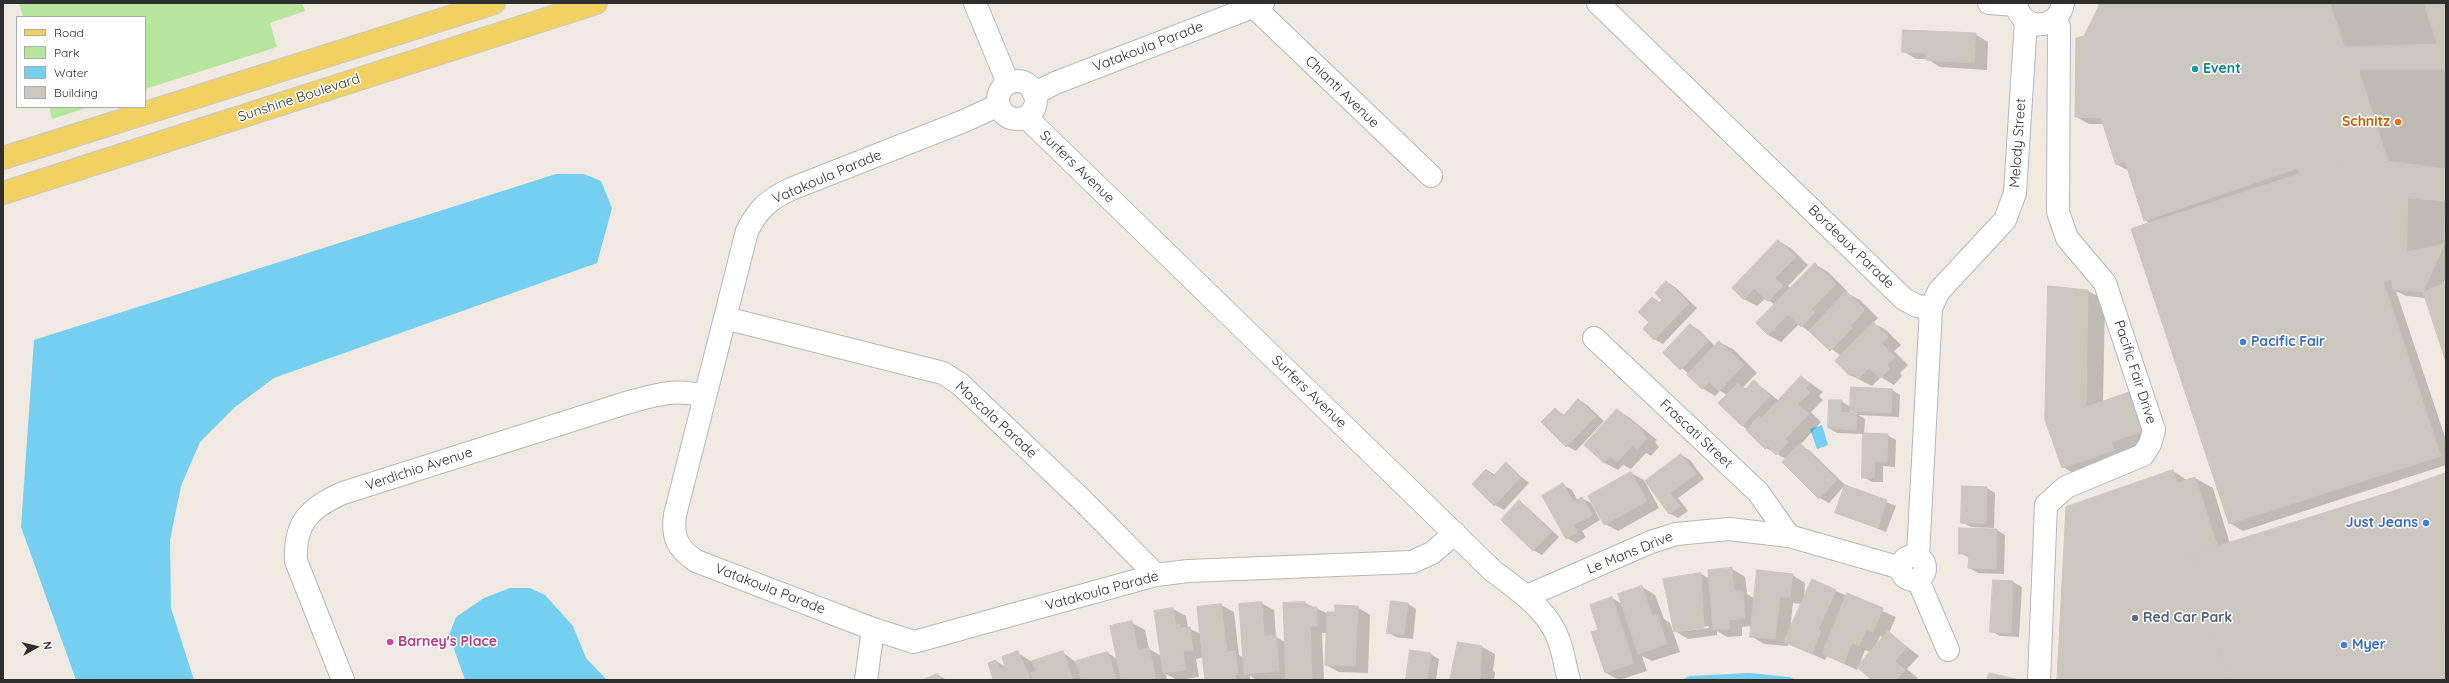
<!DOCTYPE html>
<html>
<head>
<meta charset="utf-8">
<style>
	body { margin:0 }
	#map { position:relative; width:2449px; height:683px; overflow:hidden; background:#efe9e1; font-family:Quicksand,sans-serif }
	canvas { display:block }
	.frame { position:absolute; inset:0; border:4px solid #2e2e2e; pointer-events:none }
	.legend { position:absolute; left:16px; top:16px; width:130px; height:92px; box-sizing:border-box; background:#fff; border:1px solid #ababab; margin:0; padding:5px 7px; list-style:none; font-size:12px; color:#2e2e2e }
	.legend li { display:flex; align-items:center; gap:8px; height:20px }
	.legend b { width:20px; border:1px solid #ababab }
	.north { position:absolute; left:16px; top:627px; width:40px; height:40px; -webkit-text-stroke:3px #fff; paint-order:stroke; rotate:82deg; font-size:11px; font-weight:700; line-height:16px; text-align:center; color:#2e2e2e }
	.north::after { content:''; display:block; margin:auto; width:14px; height:18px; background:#2e2e2e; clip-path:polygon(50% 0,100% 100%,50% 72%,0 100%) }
</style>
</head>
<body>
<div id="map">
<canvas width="2449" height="683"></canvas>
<div class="frame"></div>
<ul class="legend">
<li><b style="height:5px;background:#f2d163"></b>Road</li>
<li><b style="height:11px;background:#b6e59e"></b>Park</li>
<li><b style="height:11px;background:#75cff0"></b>Water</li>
<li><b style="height:11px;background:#cbc7bf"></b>Building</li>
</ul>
<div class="north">N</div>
</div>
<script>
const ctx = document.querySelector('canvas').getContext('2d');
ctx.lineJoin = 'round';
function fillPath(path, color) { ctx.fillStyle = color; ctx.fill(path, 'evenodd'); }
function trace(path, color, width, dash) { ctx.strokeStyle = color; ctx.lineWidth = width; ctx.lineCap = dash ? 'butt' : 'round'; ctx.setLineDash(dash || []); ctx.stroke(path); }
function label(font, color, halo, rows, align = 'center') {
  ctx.font = font + ' Quicksand,sans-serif'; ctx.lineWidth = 3; ctx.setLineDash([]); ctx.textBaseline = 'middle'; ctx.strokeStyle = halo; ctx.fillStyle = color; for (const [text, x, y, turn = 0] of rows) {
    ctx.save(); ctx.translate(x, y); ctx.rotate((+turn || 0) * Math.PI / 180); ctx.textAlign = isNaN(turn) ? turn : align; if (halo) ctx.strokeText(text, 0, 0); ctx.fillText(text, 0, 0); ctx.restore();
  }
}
const green = new Path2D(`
	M19 3H302L305 11 270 23 277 47 145 89V17H23Z
	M49 107H89L52 119Z`);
const water = new Path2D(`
	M556 174H584L601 181 612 208 597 263 274 378 235 407 200 442 181 486 170 540 171 608 194 680H76L21 527 34 340Z
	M1822 425 1828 445 1817 449 1810 429Z
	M510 588H530L545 595 573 626 586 658 607 680H465L449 635 456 617 484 598Z
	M1750 673 1789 677 1797 680H1681L1690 676Z`);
const shadow = new Path2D(`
	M2099 3H2446V277L2443 285 2446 284V359L2426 298 2406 296 2396 291 2446 440V465L2243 531 2230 523 2151 224 2144 220 2129 171 2116 164 2104 124H2089L2076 117 2085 37 2100 6Z
	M1975 34 1988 42 1987 70 1940 67 1927 59H1916L1903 51Z
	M1779 241 1792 249 1808 265 1788 286 1791 289 1815 264 1828 272 1848 292 1847 293 1860 300 1878 318 1873 323 1886 330 1901 345 1894 351 1908 365 1900 373 1902 376 1894 385 1881 377 1872 386 1850 375 1841 356 1799 324 1781 342 1768 335 1757 323 1775 305 1766 298 1757 306 1744 299Z
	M1667 282 1675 287 1697 308 1663 344 1654 339 1652 298 1661 303 1663 300Z
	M2088 291 2105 300 2103 402 2161 440 2080 477 2063 467Z
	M1691 325 1699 330 1715 346 1719 342 1733 349 1757 373 1743 387 1747 389 1754 381 1779 401 1802 377 1823 392 1819 396 1823 400 1811 412 1821 422 1800 445 1809 450 1845 485 1829 503 1820 498 1786 459 1766 448 1742 425 1727 395 1720 391 1715 396 1702 388 1689 374 1664 353Z
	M1892 390 1900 395 1899 417 1858 415 1865 419 1864 434 1887 435 1896 440 1895 467 1883 466V482H1872L1863 477 1864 434 1837 433 1829 428 1841 401 1851 407ZM1850 410 1858 414H1850Z
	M1579 400 1587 405 1604 421 1576 451 1567 446 1555 409 1564 415Z
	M1617 410 1630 418 1657 440 1655 442 1659 447 1651 456 1646 453 1631 469 1623 465 1618 470 1605 463 1585 445Z
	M1681 455 1690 460 1704 479 1678 498 1688 511 1678 518 1669 513 1646 481Z
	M1506 464 1529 483 1504 510 1495 505 1487 470 1495 475Z
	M2173 471 2188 481 2195 478 2213 488 2230 544 2446 474V680H2058Z
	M1631 473 1644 480 1659 508 1618 531 1605 524Z
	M1563 485 1572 490 1578 501 1582 498 1591 503 1600 520 1582 531 1586 537 1576 543 1567 538Z
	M1846 486 1896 506 1886 532 1836 512Z
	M1987 488 1995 493 1994 528 1971 527 1962 522Z
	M1519 502 1527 507 1559 537 1542 555 1533 550Z
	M1997 530 2005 535 2004 574 1978 573 1969 568 1970 558 1960 553Z
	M1732 569 1745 577 1747 594 1755 599 1792 575 1805 583 1804 599 1836 591 1896 617 1889 633 1919 656 1907 669 1918 678 1916 680H1873L1858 667 1857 670 1827 656 1825 660 1788 643V646L1764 644 1751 636 1752 626 1742 627V636L1727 637 1717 631V635L1688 639 1675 631 1701 574 1710 579ZM1793 603 1802 604 1790 631ZM1709 626V628L1685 631V629ZM1880 636 1884 638 1875 647ZM1865 650 1871 652 1859 666Z
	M2013 582 2022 587 2019 637 2000 636 1991 631Z
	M1642 587 1655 595 1664 619 1670 623 1680 652 1652 661 1642 656 1647 671 1619 680 1606 673 1593 632 1600 630 1612 598 1622 604 1619 595Z
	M1261 603 1274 610 1276 637 1285 642 1284 604 1305 603 1328 614 1357 607 1370 615 1368 673 1339 672 1326 665 1327 633H1322L1324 680H1257L1250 676V680H1206L1204 657 1196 659 1199 677 1177 680 1166 674 1167 680H994L996 661 1007 668 1018 653 1032 662 1062 652 1076 662 1108 653 1117 659 1132 623 1145 630 1149 649 1161 656 1173 609 1186 616 1188 628 1201 634 1221 605 1234 612 1239 655 1244 658Z
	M1408 604 1416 609 1413 639 1396 637 1388 632Z
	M1459 643 1482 647 1495 654 1493 671 1495 672 1494 680H1452Z
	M1430 654 1439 659 1436 680H1407Z
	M938 675 947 680H925Z`);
const building = new Path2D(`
	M2098 3H2446V240L2423 292 2392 289V279L2383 282 2343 160 2300 174 2298 168 2144 221 2125 161 2116 165 2101 118 2075 117 2076 38 2084 36 2099 6Z
	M2330 3H2424L2437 44 2345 47Z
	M1903 30 1976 33 1974 63 1926 60V53L1902 52Z
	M2359 69H2444L2446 76V169L2388 161Z
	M2343 160 2441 456 2229 524 2131 229Z
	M2408 198 2446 201 2444 244 2407 252Z
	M1778 240 1796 257 1775 278 1783 286 1768 302 1754 288 1744 300 1732 288Z
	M1815 263 1836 284 1811 309 1815 312 1801 327 1788 314 1768 335 1756 323Z
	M1666 281 1689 303 1654 340 1643 329 1649 322 1638 312 1652 297 1659 303 1662 300 1655 293Z
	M2446 283V362L2423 292Z
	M2048 286 2088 290 2086 407 2132 391 2144 431 2111 442 2115 450 2062 468 2045 420Z
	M1846 291 1865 310 1850 326 1852 328 1830 351 1809 331Z
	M1873 322 1888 337 1881 343 1895 357 1887 365 1890 368 1880 378 1869 368 1858 379 1852 373 1850 376 1835 361Z
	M1690 324 1708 341 1680 370 1663 353Z
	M1719 341 1744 365 1719 391 1709 382 1702 389 1687 375Z
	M1801 376 1810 384 1806 388 1810 392 1798 404 1809 414 1785 439 1788 442 1776 455 1768 446 1765 449 1746 430 1759 416 1761 418Z
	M1754 380 1770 396 1742 426 1718 403 1738 383 1745 390Z
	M1851 387 1892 389 1891 413 1850 411Z
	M1578 399 1596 416 1566 447 1541 422 1555 408 1563 416Z
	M1829 400H1842L1841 412 1857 413 1856 430 1828 428Z
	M1617 409 1644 432 1642 434 1647 438 1637 449 1633 445 1617 462 1610 456 1604 463 1584 445Z
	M1863 433 1888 434 1887 462H1875L1874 478H1862Z
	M1800 443 1837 480 1819 499 1782 462Z
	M1681 454 1696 474 1670 493 1680 506 1669 514 1645 481Z
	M1506 462 1521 477 1494 506 1472 484 1486 469 1493 476Z
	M2173 470 2177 483 2195 477 2218 547 2190 555 2229 680H2057L2066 507Z
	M1631 472 1647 501 1604 525 1588 496Z
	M2446 473V646L2395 491Z
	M1563 483 1573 502 1582 497 1592 515 1573 525 1578 532 1566 539 1542 496Z
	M1845 485 1887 500 1878 528 1835 513Z
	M1962 486 1987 487 1986 524 1961 523Z
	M2395 491 2446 646V680H2229L2190 555Z
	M1519 500 1551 532 1533 551 1501 520Z
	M1959 528 1997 529 1996 569 1968 568 1969 554H1959Z
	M1732 568 1734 591H1743L1745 618 1729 620 1730 629 1713 630 1708 570Z
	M1757 570 1793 574 1790 597H1780L1775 639 1750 637Z
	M1701 573 1704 628 1674 632 1663 579Z
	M1812 579 1836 590 1818 630 1821 631 1812 654 1784 642Z
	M1993 580 2013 581 2011 633 1990 632Z
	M1642 586 1652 616 1657 614 1667 644 1638 654 1618 594Z
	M1847 593 1883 608 1873 632 1866 629 1859 646 1852 643 1844 663 1822 654Z
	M1612 597 1634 663 1605 673 1591 632 1598 630 1590 605Z
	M1391 601 1408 603 1404 635 1387 633Z
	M1262 602 1264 636 1276 635 1279 671 1244 674 1239 604Z
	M1305 602V607H1317V626H1310L1312 680H1286L1283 603Z
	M1221 604 1227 652 1235 651 1238 674H1235L1236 680H1205L1197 607Z
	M1335 605 1358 606 1355 666 1325 665 1327 612H1335Z
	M1173 608 1176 625 1180 624V628L1190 627 1193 650 1183 651 1186 670 1163 673 1154 611Z
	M1132 621 1138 650 1149 648 1156 680H1121L1110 626Z
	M1888 631 1907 647 1895 661 1905 670 1896 680H1872L1857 667Z
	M1458 642 1482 646 1480 680H1450Z
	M1410 650 1431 653 1427 680H1406Z
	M1018 651 1031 680H991L993 679 988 663 996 660 999 669 1005 667 1002 657Z
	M1063 651 1073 680H1033L1031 673 1036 671 1032 661Z
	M1108 652 1116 680H1081L1076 661Z
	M1989 673 2016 679 2015 680H1987Z
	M938 674 941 680H922Z`);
const minor = new Path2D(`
	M975 3 1008 83
	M1598 3 1904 299 1917 306 1931 308
	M1989 3 2016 5
	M2016 3C2020 32 2059 31 2063 3
	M1254 7 1431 176
	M998 100a19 19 0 1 1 38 0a19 19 0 1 1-38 0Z
	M1034 94 1055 83 1263 3
	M999 105 964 121 791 189C768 200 759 208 747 231L675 515C672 537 677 548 696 561L873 629 914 642 1156 575 1188 571 1412 562 1432 553 1455 533
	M1026 117 1493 571C1518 590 1549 610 1559 641 1564 654 1565 667 1569 680
	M725 318 943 373 960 384 1082 500 1156 575
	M1594 338 1758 492 1789 536
	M1901 568a12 12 0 1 1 24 0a12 12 0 1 1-24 0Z
	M1918 556 1931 308 1939 291 2005 220 2015 193 2026 21
	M1918 580 1948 650
	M1527 596 1651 542 1676 534 1729 529 1789 536 1901 568
	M343 680 296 561C294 523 309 508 343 493L626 403C655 395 674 388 704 396
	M866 680 873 629
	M2039 680 2046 505 2066 487 2143 455 2150 444 2154 430 2105 283 2067 238 2058 212 2059 27 2055 20`);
const major = new Path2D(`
	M3 158 494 3
	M3 193 596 3`);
const markers = [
	[2195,69,4,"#0f9aa8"],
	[2398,122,4,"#e8710a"],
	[2243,342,4,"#3f7fe0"],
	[2426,523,4,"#3f7fe0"],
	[2135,618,4,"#5c6f8a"],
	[390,642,4,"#d1479c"],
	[2344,645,4,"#3f7fe0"]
];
const streetNames = [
	["Vatakoula Parade",1148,47,-21],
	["Chianti Avenue",1342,92,44],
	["Sunshine Boulevard",299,98,-18],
	["Melody Street",2018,143,-86],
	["Surfers Avenue",1077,167,44],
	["Vatakoula Parade",827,177,-23],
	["Bordeaux Parade",1851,247,44],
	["Pacific Fair Drive",2135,372,72],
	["Surfers Avenue",1309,392,44],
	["Mascala Parade",996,420,43],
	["Frascati Street",1696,434,43],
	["Verdichio Avenue",419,469,-18],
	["Le Mans Drive",1630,553,-22],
	["Vatakoula Parade",770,589,21],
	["Vatakoula Parade",1102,591,-15]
];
const cultureNames = [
	["Event",2203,69]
];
const foodNames = [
	["Schnitz",2390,122]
];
const shopNames = [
	["Pacific Fair",2251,342],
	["Just Jeans",2418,523,"right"],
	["Myer",2352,645]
];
const serviceNames = [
	["Red Car Park",2143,618]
];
const hotelNames = [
	["Barney's Place",398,642]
];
fillPath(green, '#b6e59e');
fillPath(water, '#75cff0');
fillPath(shadow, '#0003');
fillPath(building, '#cbc7bf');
trace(building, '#cbc5ba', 1);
trace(minor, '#b4b7c1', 24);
trace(major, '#c9c9c9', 24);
trace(minor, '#fff', 22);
trace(major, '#f2d163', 22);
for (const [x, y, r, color] of markers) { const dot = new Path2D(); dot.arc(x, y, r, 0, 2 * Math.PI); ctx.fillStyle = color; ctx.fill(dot); trace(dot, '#fff', 1.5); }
label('14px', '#2e2e2e', '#fff', streetNames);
label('bold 14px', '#0d838f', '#fff', cultureNames, 'left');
label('bold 14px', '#c56008', '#fff', foodNames, 'right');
label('bold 14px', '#366cbe', '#fff', shopNames, 'left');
label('bold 14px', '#4e5e75', '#fff', serviceNames, 'left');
label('bold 14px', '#b23c85', '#fff', hotelNames, 'left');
</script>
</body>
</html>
